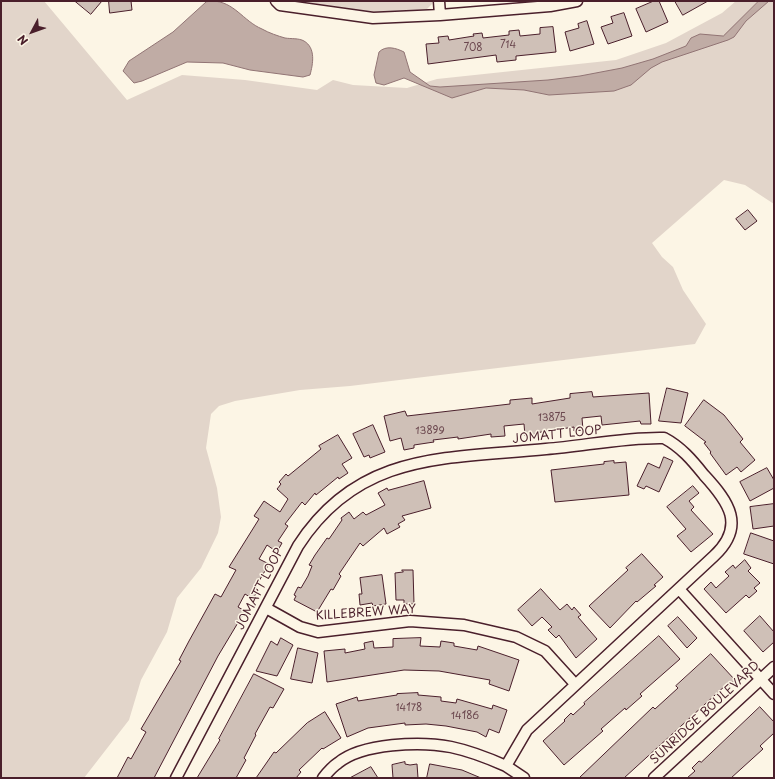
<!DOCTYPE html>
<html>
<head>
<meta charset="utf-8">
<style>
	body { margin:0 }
	#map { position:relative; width:775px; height:779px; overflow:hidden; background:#fcf5e5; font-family:"Playpen Sans",sans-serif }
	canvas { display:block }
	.frame { position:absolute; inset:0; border:2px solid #4a1f2b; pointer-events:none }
	.north { position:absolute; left:12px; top:12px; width:40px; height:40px; -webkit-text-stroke:3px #fcf5e5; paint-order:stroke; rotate:229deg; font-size:11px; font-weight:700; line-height:16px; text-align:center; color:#4a1f2b }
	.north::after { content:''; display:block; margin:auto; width:14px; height:18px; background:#4a1f2b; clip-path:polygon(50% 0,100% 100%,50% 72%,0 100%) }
</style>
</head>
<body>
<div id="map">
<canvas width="775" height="779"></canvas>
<div class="frame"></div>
<div class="north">N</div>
</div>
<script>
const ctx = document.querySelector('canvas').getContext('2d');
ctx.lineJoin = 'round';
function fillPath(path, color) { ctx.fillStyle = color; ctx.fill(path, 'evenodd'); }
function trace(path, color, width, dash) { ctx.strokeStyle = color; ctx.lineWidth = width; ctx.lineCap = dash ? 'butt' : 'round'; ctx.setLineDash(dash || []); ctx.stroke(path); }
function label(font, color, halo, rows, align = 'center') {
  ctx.font = font + ' "Playpen Sans",sans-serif'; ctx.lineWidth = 3; ctx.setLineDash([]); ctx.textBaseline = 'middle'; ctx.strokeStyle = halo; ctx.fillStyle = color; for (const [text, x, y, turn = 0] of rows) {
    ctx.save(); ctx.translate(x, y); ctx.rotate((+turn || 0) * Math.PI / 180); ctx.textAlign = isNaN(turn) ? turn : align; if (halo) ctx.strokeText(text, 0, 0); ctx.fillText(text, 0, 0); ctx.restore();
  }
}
const green = new Path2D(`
	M1 1H44L127 100 182 75 245 80 317 90 333 80 353 85 407 88 437 79 616 60 666 43 722 13 736 1H774V204L745 185 724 180 652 243 662 257 673 267 683 290 706 324 695 344 350 386 300 390 235 401 219 406 211 414 206 448 217 488 221 517 218 533 201 568 177 598 167 632 141 680 129 720 84 778H1Z
	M291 1H432V4L424 12 387 14 345 11Z`);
const water = new Path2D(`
	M212 1C234 1 243 21 262 29 269 33 278 36 285 38 291 39 299 38 304 41 316 48 313 64 310 75L303 77 250 70 223 63 187 62 142 81 134 83 123 71 129 61 173 32 206 2Z
	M759 1H769L746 21 734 37 728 40 662 62 651 68 631 85 614 91 549 95 524 90 486 88 452 98 404 78 384 85 376 83 374 75 379 52C386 45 396 48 404 52L410 72 430 86 440 87 548 80 580 76 622 68 653 59 686 46 691 38 700 34 723 36Z`);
const building = new Path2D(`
	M75 1H102L91 14Z
	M109 1H131L132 10 110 13Z
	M654 1H659L668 22 646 32 636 9Z
	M675 1H708L683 15Z
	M624 13 632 36 608 44 601 27 613 23 611 17Z
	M587 21 594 44 570 51 565 32 579 28 578 24Z
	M553 27 556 52 516 56V60L497 62 496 55 428 64 426 44 439 43 438 37 448 36 449 40 474 36 473 34 482 33 483 38 509 35V31L519 30 520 36 540 34V28Z
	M748 210 757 221 745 230 736 219Z
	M667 388 688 393 681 423 659 421Z
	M592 392 593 397 649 393 651 424H641L640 421 602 425 601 416 582 418 583 430 574 431V427L535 433V435L525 436 524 424 504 426 505 436 491 437V434L458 439V437L433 440 434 442 414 445V448L404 450 401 438 390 441 384 416 405 411 407 416 510 404V400L532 398V404L570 398V394Z
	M704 400 724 415 743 439 740 442 755 460 741 472 737 467 726 475 710 453 711 452 704 443 706 442 685 426Z
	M373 425 385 452 370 458 369 455 364 457 353 434Z
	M338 435 352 458 342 464 348 473 339 479 338 477 316 495 315 493 305 505 302 502 285 524 288 526 278 541 282 543 277 552 267 545 259 559 269 564 255 588 258 590 253 599 245 594 238 607 245 611 218 656 154 778H117L128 757 131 759 146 732 141 729 181 661 179 660 189 641 215 594 221 597 236 570 229 567 259 519 254 516 264 501 280 512 288 499 277 489 281 484 279 482 286 474 288 476 321 449 319 446Z
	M664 457 673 461 659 492 646 486 644 489 637 486 648 463 659 468Z
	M614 461V463L626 462 629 495 555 502 551 470 604 464V462Z
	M767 468 774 480V488L750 501 740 482Z
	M424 481 431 508 402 516 405 520 398 524 400 527 387 534 384 528 363 546 360 543 339 574 341 576 333 590 331 589 317 612 294 600 296 596 294 595 298 587 301 588 308 576 312 566 309 565 315 555 327 538 329 539 342 520 341 518 349 512 354 519 363 512 366 515 385 505 378 493 387 488 388 490Z
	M693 486 699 493 689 501 694 507 691 510 713 534 691 552 677 536 686 529 667 507Z
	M774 504V526L753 529 750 507Z
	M751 533 774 541V564L744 554Z
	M642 554 663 577 654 585 656 586 637 602 636 601 610 628 589 606 628 570 626 568Z
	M745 560 751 568 748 571 760 583 754 588 757 591 749 598 746 595 726 613 704 589 711 582 716 588 729 576 725 572 733 565 735 568Z
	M402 570H413L414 604H404V600H396L395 573 403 572Z
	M382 575 386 604 373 606 372 603 360 605 359 594H362L360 578Z
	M541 589 560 610 567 604 572 610 574 607 581 615 578 617 597 639 576 658 559 635 556 638 548 630 552 627 542 617 532 626 518 610Z
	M760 616 774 632V642L763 652 744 631Z
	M678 617 697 638 687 648 668 626Z
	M659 636 680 659 640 694 642 696 626 710 625 708 601 729 603 731 564 765 543 741 565 721 564 720 571 713 573 715 585 704 584 703Z
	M281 638 293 645 277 676 256 671 271 641 277 645Z
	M421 638 420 646 440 647 441 641 454 643V646L477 650 478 646 519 660 509 691 489 684 490 680 439 671 404 670 327 682 324 651 345 649V653L365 649 364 643 373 641 374 648 393 647V639Z
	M298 648 318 653 312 683 291 679Z
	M711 654 735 680 727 687 726 685 624 778H579L653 707 655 709 678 688 676 686Z
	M254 674 284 689 273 708 270 707 255 734 256 735 244 758 246 760 236 778H197L220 740 219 739Z
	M418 693V695L441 697V701L456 703 457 699 492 709 493 705 507 710 499 733 489 729 486 737 477 732 446 726 426 724 405 725V723L368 728 347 737 336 704 357 697 358 701 397 695V694Z
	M760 707 774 722V733L760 746 763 749 731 778H687L695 771 692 768 699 761 701 762Z
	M325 712 341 738 323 749 322 748 299 770 301 772 296 778H256L274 752 276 753 307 723Z
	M405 762V764L410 765 417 764 418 778H393L392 765Z
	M430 764 462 770 481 778H427Z
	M371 767 378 778H350Z`);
const minor = new Path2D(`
	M276 1 280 5 373 18 440 15 550 6 577 1
	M439 1 440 15
	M679 589 774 694
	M266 608 300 627 318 632 410 621 464 625 516 637 545 651 575 684
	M176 778 298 546C359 451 447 459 546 449 584 446 626 437 664 438 681 447 692 460 704 475 729 502 746 526 714 556L527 730 506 766 524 778
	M323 778C327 773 332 767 338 763 362 743 421 741 451 747 470 751 488 758 506 766
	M654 778 774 667`);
const numberNames = [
	["714",508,45],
	["708",473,48],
	["13875",552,418],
	["13899",430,431],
	["14178",409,708],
	["14186",465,716]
];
const streetNames = [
	["JOMATT LOOP",557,435,-6],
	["JOMATT LOOP",260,589,-63],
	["KILLEBREW WAY",366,613,-4],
	["SUNRIDGE BOULEVARD",705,713,-43]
];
fillPath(green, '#e2d5ca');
fillPath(water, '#c0aca5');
trace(water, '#917474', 1);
fillPath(building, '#cfc0b7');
trace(building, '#4a1f2b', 1);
trace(minor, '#4a1f2b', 13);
trace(minor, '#fcf5e5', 10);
label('10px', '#6b474e', null, numberNames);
label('12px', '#4a1f2b', '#fcf5e5', streetNames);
</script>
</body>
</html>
